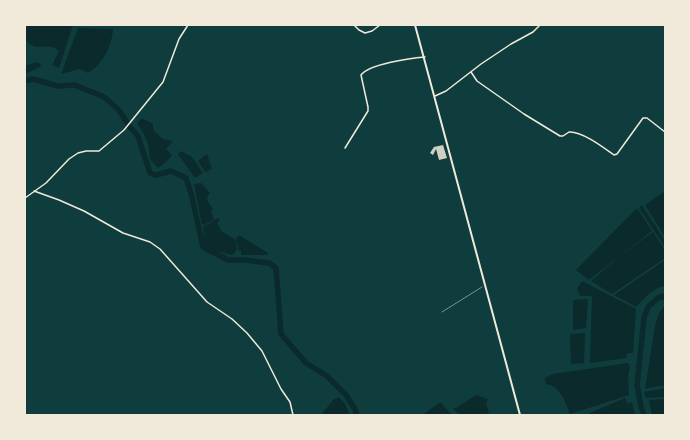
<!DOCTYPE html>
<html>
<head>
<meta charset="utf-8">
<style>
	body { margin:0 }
	#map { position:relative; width:690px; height:440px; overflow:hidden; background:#0f3d3e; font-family:Bitter,serif }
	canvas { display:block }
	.frame { position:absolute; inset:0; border:26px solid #f1e9da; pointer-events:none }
</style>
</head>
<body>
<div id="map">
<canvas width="690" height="440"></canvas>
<div class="frame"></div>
</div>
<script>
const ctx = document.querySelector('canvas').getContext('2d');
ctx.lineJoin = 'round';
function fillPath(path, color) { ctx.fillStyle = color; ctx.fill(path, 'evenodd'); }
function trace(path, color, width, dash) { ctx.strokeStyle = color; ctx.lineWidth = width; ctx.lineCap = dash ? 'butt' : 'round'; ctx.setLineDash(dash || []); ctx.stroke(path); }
const water = new Path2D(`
	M28 25H73L59 68 52 65 59 51C57 50 55 48 53 47 48 46 42 47 37 47 25 45 22 34 28 25Z
	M78 28 113 29C112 46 103 64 88 73L80 69 61 74Z
	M37 62 41 64 40 67 25 74V66Z
	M142 118 153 124V130L163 139 173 141 166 149 172 155 166 162 158 168 150 159C149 142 146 137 137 123Z
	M181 151 192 157 203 173 195 178 178 154Z
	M207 154 212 169 205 172 198 161Z
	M201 183 210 193C204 199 209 203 213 209L211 212 214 220 202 225 194 184Z
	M665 191V237L645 205Z
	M642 205 665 241V247L639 208Z
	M637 208 652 231 589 280 576 270Z
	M218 218 220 220 217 223 220 228 221 231 236 240 237 250 235 251 233 255 211 250 205 246 203 226 210 223Z
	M653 232 665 250V258L612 294 591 281 619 257Z
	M239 235 268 253V255H241V251H239L236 239Z
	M665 260V286C653 287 645 298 636 307L614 295Z
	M582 281 636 309 633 353H627L626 358 590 363 592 296H580L577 289Z
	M588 299 586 328 573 330V300Z
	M664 307H665V386H659L645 389 655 326 659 313Z
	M585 333 584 363 571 364 570 334Z
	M628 363 630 367 628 376 629 395 570 414C565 402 561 386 546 384L545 378 553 374Z
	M665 388V397L646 398 644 392Z
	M476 395 488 399 486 404 489 412 486 415H459L453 408H456Z
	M339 397 345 404 350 415H321L333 400Z
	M625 398 628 404 632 402 635 415H591L590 413Z
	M665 399V415H652L649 400Z
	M440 402 452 415H423Z`);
const river = new Path2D(`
	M25 81 33 79 58 86 75 85 104 97 118 109 130 127 138 136 150 173 156 175 171 171 186 178 192 197 203 247 228 260H245L269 263 276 268 281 334 306 363 327 376 346 395 356 411V415
	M644 415 641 407 637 385 644 318 648 307 658 298 665 296`);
const building = new Path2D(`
	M443 145 447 158 439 160 436 149 433 155 430 153 434 147Z`);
const path = new Path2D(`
	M442 312 482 287`);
const minor = new Path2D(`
	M354 25 359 30 365 33 372 31 380 25
	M471 72 477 81 524 114 560 136H563L569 132C582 131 604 148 614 155L617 154 643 118H647L665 132
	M435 96 446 91 481 64 511 44 533 32 540 25
	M345 148 368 111V107L361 75C369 64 411 58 425 57
	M34 191 59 200 84 211 123 233 150 242 160 249 207 302 232 319 247 333 262 351 281 389 290 402 293 415
	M25 198 46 183 69 159 78 153 86 151H99L124 130 163 82 179 39 188 25`);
const primary = new Path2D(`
	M415 25 520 415`);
fillPath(water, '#0a2a2b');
trace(river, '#0a2a2b', 5.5);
fillPath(building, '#cfcfc3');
trace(path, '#f1e9da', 0.5);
trace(minor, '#f1e9da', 1.5);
trace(primary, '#f1e9da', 2);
</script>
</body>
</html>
